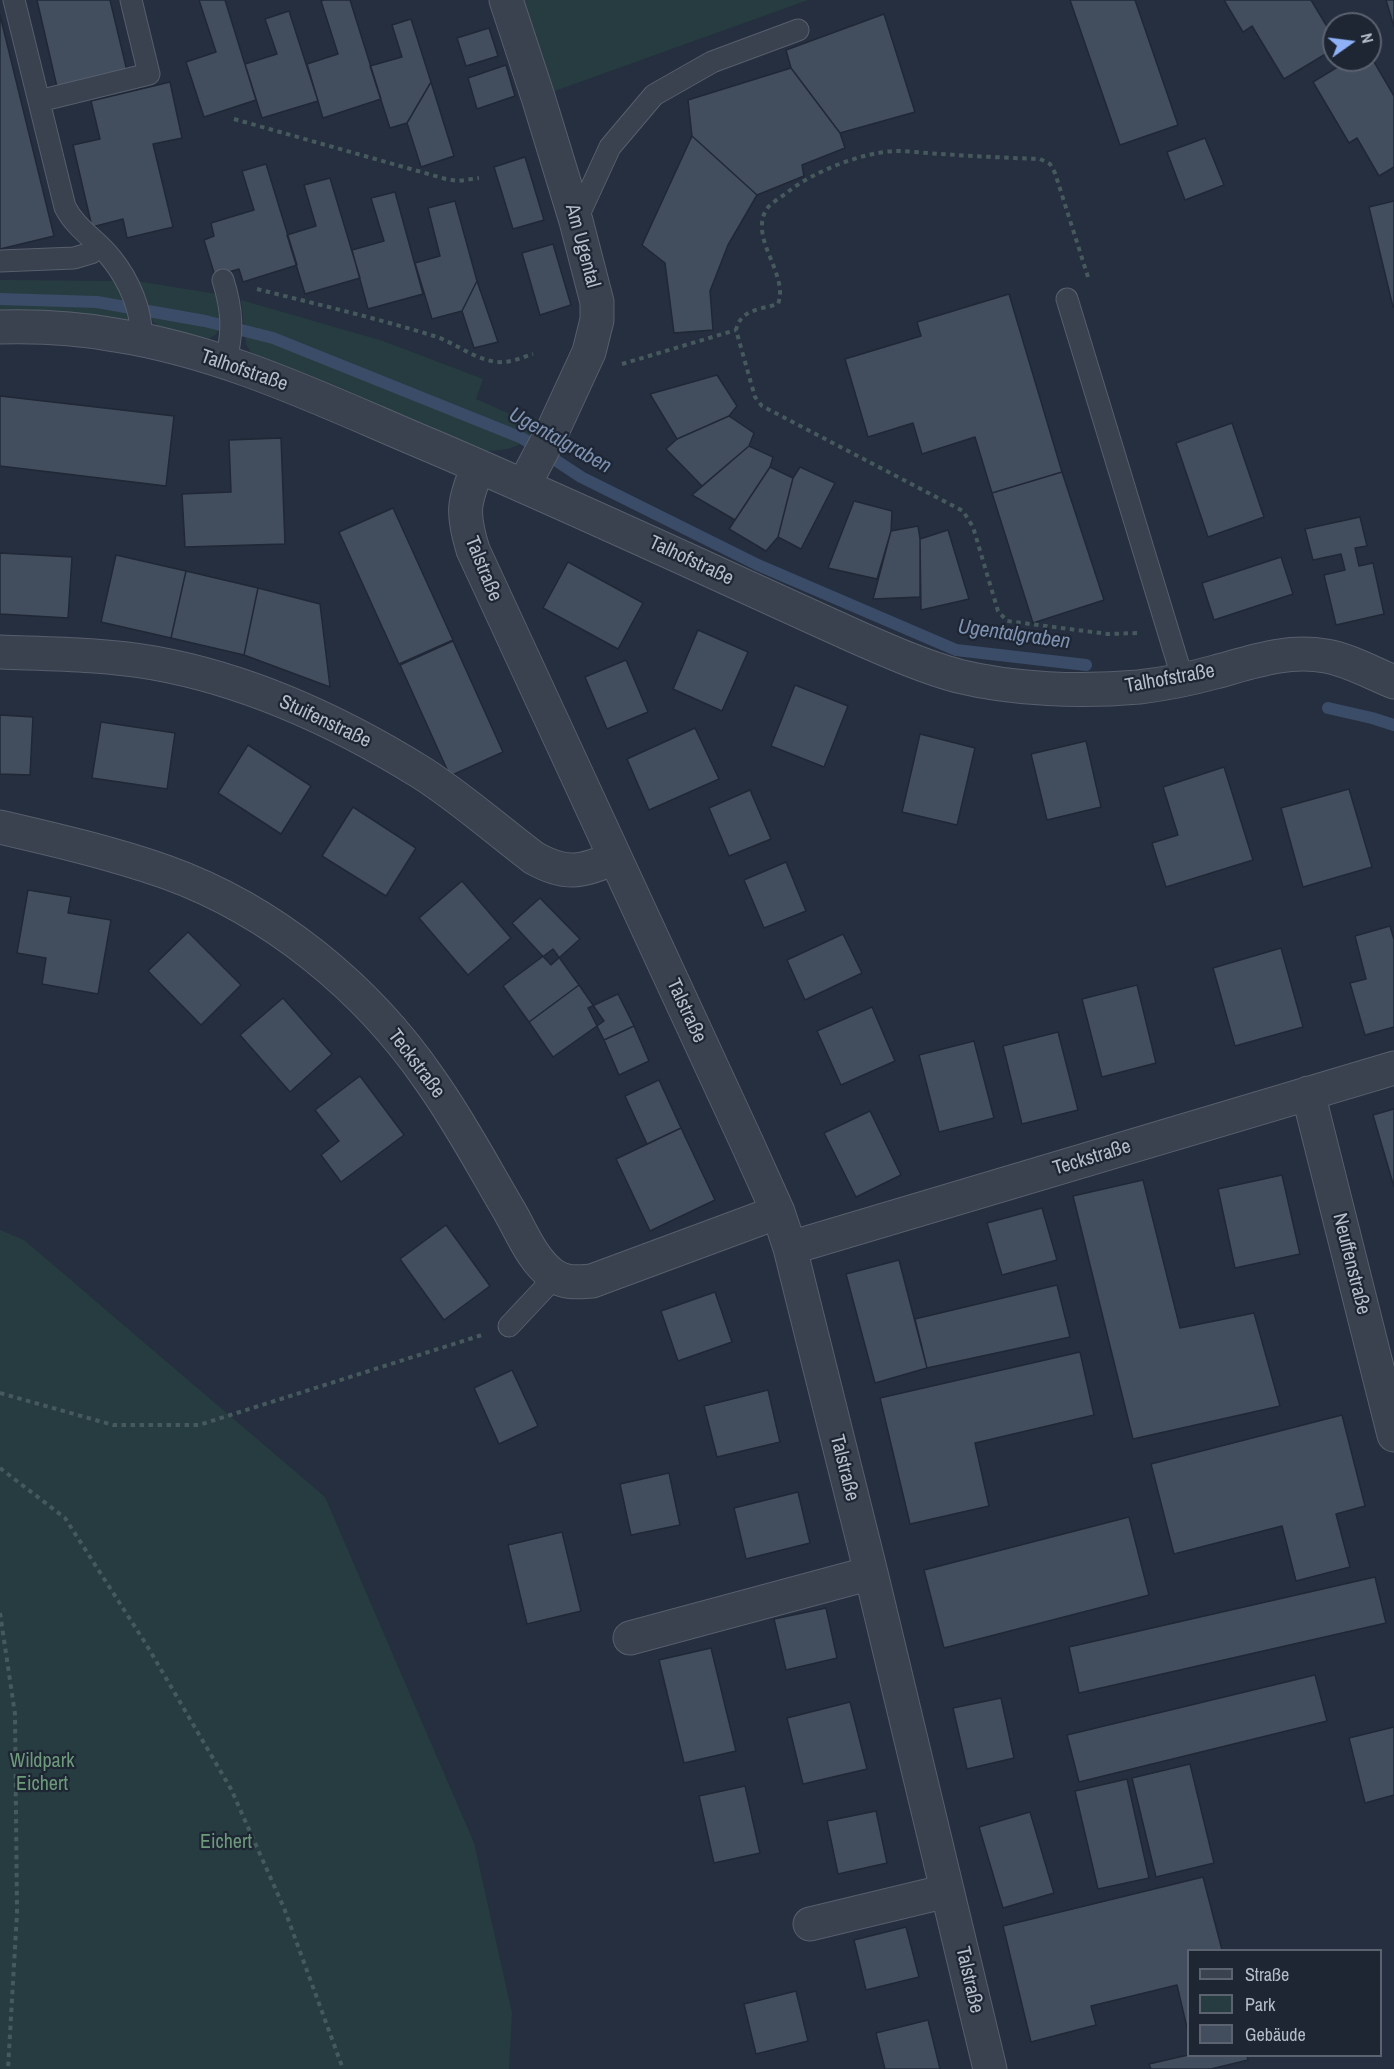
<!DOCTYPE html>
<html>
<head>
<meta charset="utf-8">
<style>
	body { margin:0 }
	#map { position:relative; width:1394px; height:2069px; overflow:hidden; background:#252f3f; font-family:"Archivo Narrow",sans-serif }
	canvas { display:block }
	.legend { position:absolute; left:1187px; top:1949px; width:195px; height:108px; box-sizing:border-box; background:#1e2634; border:2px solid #5b6270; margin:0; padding:8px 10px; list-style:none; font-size:18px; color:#b6bdca }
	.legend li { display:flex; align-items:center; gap:12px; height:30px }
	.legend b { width:30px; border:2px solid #5b6270 }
	.north { position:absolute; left:1322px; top:12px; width:60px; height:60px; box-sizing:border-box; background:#1e2634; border:2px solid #5b6270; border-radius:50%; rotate:76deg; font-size:16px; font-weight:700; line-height:24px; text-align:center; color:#b6bdca }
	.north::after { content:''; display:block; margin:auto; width:21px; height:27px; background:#8eb1f7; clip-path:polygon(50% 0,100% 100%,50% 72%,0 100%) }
</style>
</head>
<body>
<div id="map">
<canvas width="1394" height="2069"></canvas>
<ul class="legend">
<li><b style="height:8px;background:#3a414f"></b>Straße</li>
<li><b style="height:16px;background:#273c40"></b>Park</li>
<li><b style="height:16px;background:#424d5e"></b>Gebäude</li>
</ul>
<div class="north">N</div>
</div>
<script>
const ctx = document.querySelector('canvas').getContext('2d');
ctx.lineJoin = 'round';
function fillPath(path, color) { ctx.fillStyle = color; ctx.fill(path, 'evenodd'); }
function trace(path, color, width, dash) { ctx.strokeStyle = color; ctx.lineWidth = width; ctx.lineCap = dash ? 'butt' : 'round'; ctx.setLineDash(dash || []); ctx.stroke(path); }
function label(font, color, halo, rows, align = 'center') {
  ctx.font = font + ' "Archivo Narrow",sans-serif'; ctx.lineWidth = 4.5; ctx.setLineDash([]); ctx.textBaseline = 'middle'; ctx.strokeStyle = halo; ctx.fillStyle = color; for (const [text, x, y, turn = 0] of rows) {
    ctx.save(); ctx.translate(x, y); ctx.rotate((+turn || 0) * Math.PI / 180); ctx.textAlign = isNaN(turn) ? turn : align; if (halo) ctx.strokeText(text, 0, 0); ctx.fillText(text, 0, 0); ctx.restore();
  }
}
const green = new Path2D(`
	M506 0H808L538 97Z
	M0 280 115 281 130 323 0 313Z
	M136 281 217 294 220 329 215 335 203 342 169 334 153 322Z
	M241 300 383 341 483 379 476 399 537 426C526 447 509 450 487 451L255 360 246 344Z
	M0 1230 24 1240 325 1497 474 1843 512 2013 509 2069H0Z`);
const stream = new Path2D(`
	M0 299 97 302 205 321 273 338 522 438 581 477 758 565 956 650 1086 665
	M1328 708 1372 718 1394 725`);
const building = new Path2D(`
	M37 0H110L127 71 57 87Z
	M199 0H225L256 100 204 117 186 62 216 52Z
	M324 0H350L381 99 323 118 307 64 338 54 321 1Z
	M1070 0H1135L1178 125 1120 145Z
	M1224 0H1311L1334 38V49L1284 79 1252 26 1243 32Z
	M1386 0H1394V27Z
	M289 11 318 101 262 118 245 64 277 54 265 19Z
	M884 14 915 112 840 133 791 68 786 50Z
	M0 15 54 236 0 249Z
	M411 19 431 82 407 123 390 128 370 66 402 57 392 25Z
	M489 28 498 56 466 66 457 38Z
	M1370 55 1394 96V167L1379 176 1357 138 1349 143 1313 82 1349 60H1370Z
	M506 65 515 96 477 109 468 78Z
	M791 68 840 133 845 148 802 165 804 176 757 195 692 136 688 100Z
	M170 82 182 138 153 144 173 227 127 238 123 219 92 227 73 145 100 139 91 101Z
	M431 82 454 156 421 167 407 123Z
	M692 136 757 195 728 245 710 291 713 330 674 333 665 263 642 245Z
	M1205 138 1224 185 1185 200 1167 152Z
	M525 157 544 220 513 229 494 167Z
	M266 164 297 265 243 282 239 269 215 276 204 240 214 236 211 223 254 210 242 171Z
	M330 178 360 278 305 294 287 235 316 226 304 185Z
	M395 192 423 294 368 309 352 250 384 241 371 198Z
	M455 201 477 281 462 311 432 319 415 263 440 256 428 208Z
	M1394 201V307H1393L1369 207Z
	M553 244 571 305 540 315 522 253Z
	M477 281 498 342 474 348 462 311Z
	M1009 294 1062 472 992 493 975 437 922 454 913 423 868 437 845 359 921 336 917 322Z
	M717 375 737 406 729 416 677 439 650 394Z
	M0 396 174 416 166 486 0 466Z
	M729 416 754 433 749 446 702 486 666 449 677 439Z
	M1232 423 1264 517 1208 537 1176 443Z
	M281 438 285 544 185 547 182 494 231 492 229 440Z
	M749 446 773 457 770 467 735 520 692 495Z
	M770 467 793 478 778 537 766 551 729 529Z
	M800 467 835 483 801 549 778 537 793 478Z
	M1062 472 1104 600 1033 623 992 493Z
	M854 501 892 511 891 531 877 579 828 568Z
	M393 508 453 640 399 664 339 532Z
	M1360 517 1367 546 1355 548 1359 566 1373 563 1384 614 1336 625 1324 575 1345 570 1341 554 1313 560 1305 529Z
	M918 526 920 539V597L873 599 891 531Z
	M948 530 969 599 921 610 920 539Z
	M0 553 72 557 68 618 0 614Z
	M116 555 186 571 171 638 101 622Z
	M1281 557 1293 594 1214 620 1202 583Z
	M568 562 643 603 618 649 543 608Z
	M186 571 258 588 244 655 171 638Z
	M258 588 320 604 330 687 244 655Z
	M698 630 748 652 722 711 673 689Z
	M453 641 503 752 450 776 400 665Z
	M626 660 648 712 607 729 585 677Z
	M795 685 848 706 824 767 771 746Z
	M0 715 33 717 30 775 0 774Z
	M101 722 175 733 167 789 92 778Z
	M695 728 719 779 649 810 627 759Z
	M920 734 975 748 957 825 902 812Z
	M1086 741 1101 807 1047 820 1031 754Z
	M248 745 311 786 281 834 218 793Z
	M1224 767 1253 860 1166 887 1152 843 1178 835 1163 787Z
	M1349 789 1372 867 1303 887 1281 808Z
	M750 790 771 839 729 856 709 808Z
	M353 807 416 848 386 896 322 856Z
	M786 862 806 911 764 928 744 880Z
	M462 881 511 938 468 975 419 918Z
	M28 890 71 897 68 913 111 920 98 994 42 984 46 958 17 953Z
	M540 898 580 939 551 965 512 923Z
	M1390 926 1394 940V1027L1365 1035 1350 983 1366 979 1355 936Z
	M188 932 241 985 201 1025 148 971Z
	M843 934 862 973 805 1000 787 960Z
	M1281 948 1303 1027 1235 1046 1213 968Z
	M553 949 579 985 529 1022 503 986Z
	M579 985 604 1021 553 1057 529 1022Z
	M1137 985 1156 1063 1102 1077 1082 999Z
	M618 994 634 1026 604 1040 588 1008Z
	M283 998 332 1054 290 1092 240 1035Z
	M872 1007 895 1061 841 1085 817 1031Z
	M634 1026 649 1061 619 1075 604 1040Z
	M1058 1032 1078 1110 1022 1124 1003 1046Z
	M974 1041 994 1118 939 1132 919 1055Z
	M360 1076 404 1135 341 1182 321 1155 339 1141 315 1110Z
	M659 1080 681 1128 647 1144 625 1096Z
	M1394 1109V1187L1373 1115Z
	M870 1111 901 1175 856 1197 824 1133Z
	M681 1128 715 1200 650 1231 616 1159Z
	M1282 1175 1300 1254 1235 1268 1218 1189Z
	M1143 1180 1180 1328 1254 1313 1280 1406 1133 1439 1073 1196Z
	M1042 1208 1057 1260 1002 1275 987 1223Z
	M446 1225 490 1286 444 1320 400 1259Z
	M899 1260 927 1368 875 1383 846 1274Z
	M1057 1285 1070 1337 927 1368 915 1319Z
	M715 1292 732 1342 678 1361 661 1311Z
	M1080 1352 1094 1415 975 1443 989 1506 910 1524 880 1398Z
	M512 1370 538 1426 499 1444 474 1388Z
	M768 1390 780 1442 717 1457 704 1406Z
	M1342 1415 1365 1506 1336 1514 1350 1567 1296 1581 1282 1526 1174 1554 1151 1464Z
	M669 1473 680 1525 631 1535 620 1484Z
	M798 1492 810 1543 746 1559 734 1508Z
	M1129 1517 1149 1595 944 1648 924 1570Z
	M562 1532 581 1611 527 1624 508 1545Z
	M1375 1577 1386 1623 1079 1693 1069 1647Z
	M826 1608 837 1658 786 1670 774 1619Z
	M711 1648 736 1751 684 1763 659 1660Z
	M1315 1675 1327 1721 1079 1782 1067 1735Z
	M1001 1698 1014 1758 967 1769 953 1708Z
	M850 1702 867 1769 803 1784 787 1718Z
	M1394 1727V1795L1365 1803 1349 1738Z
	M1190 1764 1214 1863 1156 1877 1132 1778Z
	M1127 1779 1149 1878 1098 1889 1075 1791Z
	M745 1786 760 1853 714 1863 699 1796Z
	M876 1811 887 1863 838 1874 827 1821Z
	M1030 1812 1054 1893 1003 1908 979 1827Z
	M1203 1877 1222 1950H1188V2032L1177 1985 1091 2006 1096 2025 1031 2042 1003 1926Z
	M906 1927 919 1977 866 1990 854 1940Z
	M796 1991 808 2041 756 2054 744 2004Z
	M928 2020 940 2069H885L876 2033Z
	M1188 2055 1247 2056 1248 2060 1211 2069H1151L1149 2064Z`);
const path = new Path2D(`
	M234 119 446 179 458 181 479 178
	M1088 277 1055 173 1050 164 1040 159C1007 158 973 156 940 154 925 153 909 151 894 151 861 153 815 171 789 191 782 197 768 204 765 212 751 241 789 275 778 304 759 310 741 309 736 330L755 397 762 406 963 511 973 527 998 611 1007 621 1108 634 1138 633
	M257 289C316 304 376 318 434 336 456 343 473 359 497 362 510 363 521 358 533 354
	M622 364 736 330
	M0 1393 113 1425H199L482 1335
	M0 1468 65 1518 146 1644 231 1789 284 1908 343 2069
	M0 1613 15 1714 17 1913 8 2069`);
const service = new Path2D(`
	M14 0 65 207C76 229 96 239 111 258 129 280 143 312 141 340
	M39 101 149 74 131 0
	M576 221 610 147 654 95 712 62 798 30
	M0 261 74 258 91 253 99 246
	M223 280C232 309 234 333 225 362
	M1067 299 1183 680
	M509 1326 555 1277`);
const minor = new Path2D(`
	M506 0 538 97 576 221 597 302V320L589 352 553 430 524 485
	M0 327C39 326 77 328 115 335 227 352 331 404 434 447 577 508 719 575 861 639 893 653 925 667 958 676 1015 690 1081 692 1139 687 1164 684 1190 679 1215 672 1252 662 1287 649 1326 656 1349 660 1372 673 1394 682
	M478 466C464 503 461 511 473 550L747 1143 778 1212 790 1248 871 1573 990 2069
	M0 652C51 654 103 654 154 663 249 680 340 722 422 773 461 798 497 830 534 858 566 876 582 872 614 858
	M0 827C56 840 112 853 166 872 272 910 367 988 430 1080 460 1122 484 1168 510 1212 522 1233 533 1261 553 1275 565 1284 579 1282 592 1281L778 1212
	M1308 1093 1394 1435
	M790 1248 1394 1068
	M630 1638 871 1573
	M810 1924 947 1891`);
const streetNames = [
	["Am Ugental",582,246,75],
	["Talhofstraße",244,371,19],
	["Talhofstraße",691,561,25],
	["Talstraße",483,569,68],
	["Talhofstraße",1170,679,-10],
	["Stuifenstraße",325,722,25],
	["Talstraße",686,1011,65],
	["Teckstraße",416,1064,53],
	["Teckstraße",1092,1158,-17],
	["Neuffenstraße",1351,1264,76],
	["Talstraße",844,1468,76],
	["Talstraße",969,1980,77]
];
const parkNames = [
	["Wildpark",42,1762],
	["Eichert",42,1785],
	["Eichert",226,1843]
];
const waterNames = [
	["Ugentalgraben",560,441,29],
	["Ugentalgraben",1014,635,8]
];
fillPath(green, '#273c40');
trace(stream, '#3b4c68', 12);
fillPath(building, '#424d5e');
trace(building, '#202836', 1.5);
trace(service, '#575f6d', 23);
trace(minor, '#575f6d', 35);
trace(path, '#46595d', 4, [4.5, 4.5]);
trace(service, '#3a414f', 21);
trace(minor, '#3a414f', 33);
label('20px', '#b6bdca', '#1e2634', streetNames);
label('20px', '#6d9a7a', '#1e2634', parkNames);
label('italic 21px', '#7e91b1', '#1e2634', waterNames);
</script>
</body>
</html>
